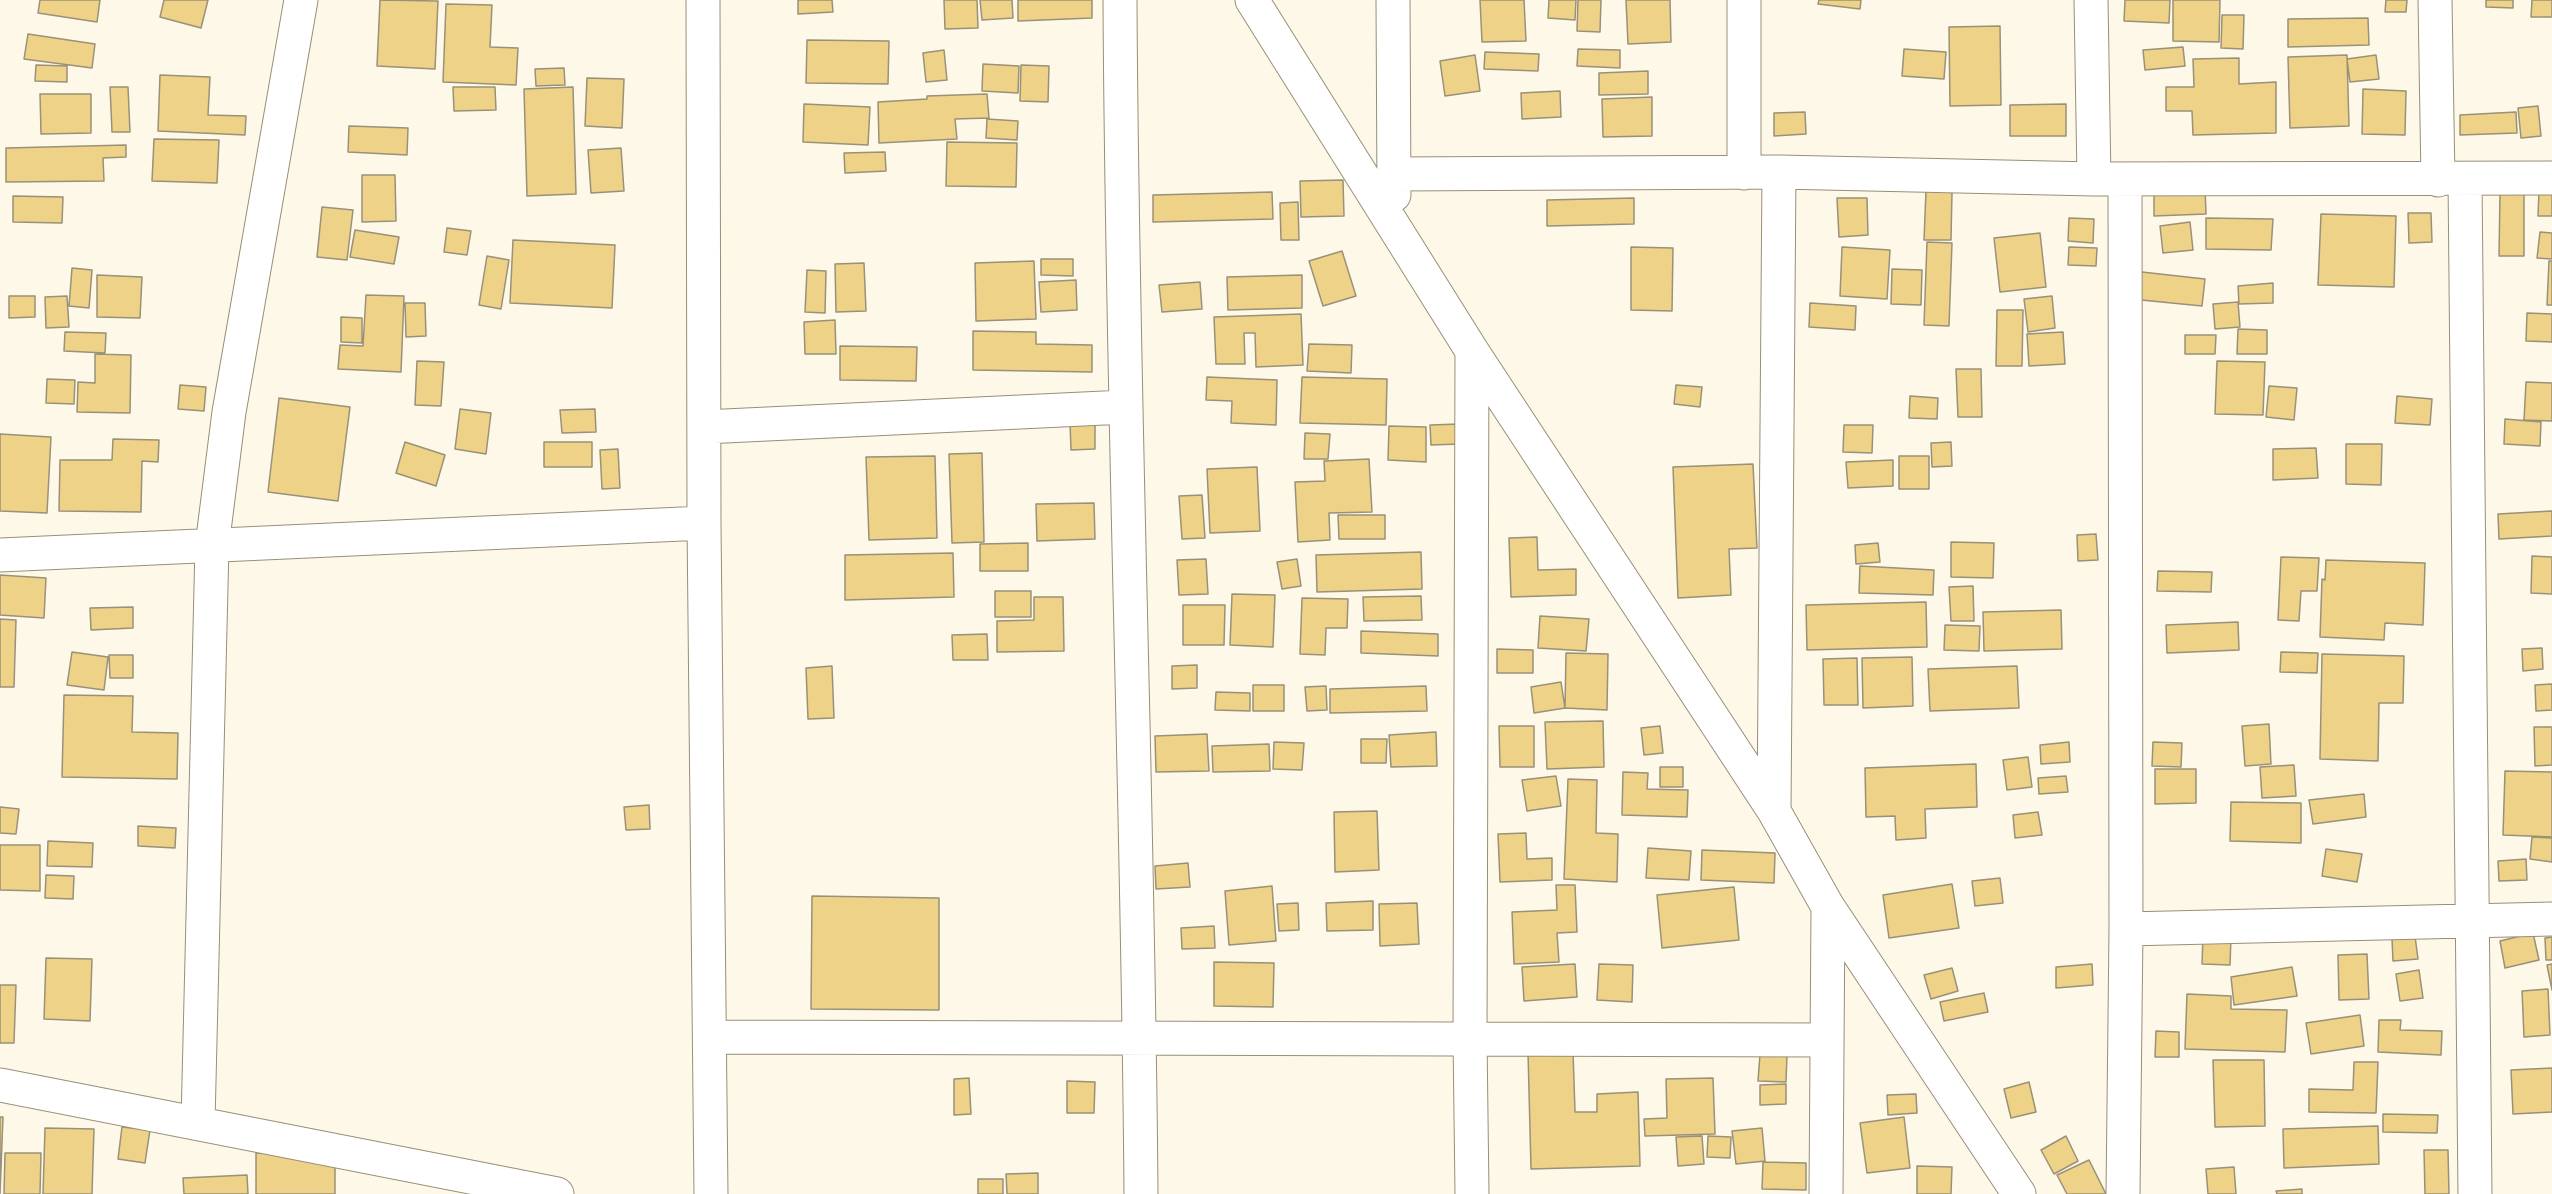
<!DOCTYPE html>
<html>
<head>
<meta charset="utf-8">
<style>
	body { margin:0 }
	canvas { display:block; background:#fef8e8 }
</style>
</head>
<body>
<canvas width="2552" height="1194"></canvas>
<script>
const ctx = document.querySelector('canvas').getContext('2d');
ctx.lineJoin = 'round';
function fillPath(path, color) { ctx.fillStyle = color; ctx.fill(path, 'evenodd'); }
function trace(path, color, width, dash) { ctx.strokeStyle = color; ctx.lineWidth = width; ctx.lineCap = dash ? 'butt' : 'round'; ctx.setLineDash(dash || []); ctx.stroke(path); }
const building = new Path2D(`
	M40 0H100L97 22 38 13Z
	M164 0H208L201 28 160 17Z
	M380 0 438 1 435 69 377 66Z
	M798 0H832L833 12 798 14Z
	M944 0H977L978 28 945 29Z
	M980 0H1012L1013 18 982 20Z
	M1018 0H1092V18L1018 21Z
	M1480 0H1524L1526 41 1482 42Z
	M1549 0H1576L1575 20 1548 18Z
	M1578 0H1601L1600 32 1577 31Z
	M1626 0H1670L1671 42 1628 44Z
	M1819 0H1861L1860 9 1818 4Z
	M2125 0H2170L2169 23 2124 21Z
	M2173 0H2220L2219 42 2173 41Z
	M2386 0H2407L2406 12H2385Z
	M2486 0H2513V8L2486 7Z
	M2532 0H2552V17H2531Z
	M446 4 492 5 490 47 518 48 516 85 443 82Z
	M2222 15H2244L2243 49 2221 48Z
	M2368 18 2369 45 2288 47V19Z
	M2000 26 2001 105 1950 106 1949 27Z
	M28 34 95 44 92 68 24 59Z
	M807 40 889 41 888 84 806 83Z
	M2183 47 2185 66 2145 70 2143 50Z
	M1578 49 1620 50V68L1577 66Z
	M1904 49 1946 52 1944 79 1902 76Z
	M944 50 947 80 926 82 923 53Z
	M1485 52 1539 54 1538 71 1484 69Z
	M1475 55 1480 91 1445 96 1440 61Z
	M2347 55 2349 126 2290 128 2288 57Z
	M2376 55 2379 79 2350 82 2347 59Z
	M2239 58V84L2276 82V133L2193 135 2192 111H2166V87H2194L2193 59Z
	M983 64 1019 66 1018 93 982 91Z
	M36 65 67 66V82L35 81Z
	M1021 65 1049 66 1048 102 1020 101Z
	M564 68 565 85 536 86 535 69Z
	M1648 71V94L1599 95V73Z
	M160 75 210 77 208 115 246 116 245 135 158 131Z
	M587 78 624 79 622 128 585 126Z
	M110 87H128L130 132H112Z
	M453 87H495L496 110 454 111Z
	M573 87 576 194 527 196 524 89Z
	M2363 89 2406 91 2405 135 2362 134Z
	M1560 91 1561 117 1522 119 1521 93Z
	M40 94H91V133L41 134Z
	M987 94 989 118 955 119 957 139 879 143 878 102 927 99V96Z
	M1652 97V136L1603 137 1602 99Z
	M804 104 870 107 868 145 803 142Z
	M2066 104V136H2010V105Z
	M2538 106 2541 136 2521 138 2518 108Z
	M1805 112 1806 134 1774 136V113Z
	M2516 112 2517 133 2460 135V115Z
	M987 119 1018 121 1017 140 986 138Z
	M349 126 408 128 407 155 348 152Z
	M154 139 219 140 217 183 152 181Z
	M947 142 1017 143 1016 187 946 186Z
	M126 145V157L103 158 104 181 6 182V148Z
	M621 148 624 191 591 193 588 150Z
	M885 152 886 171 845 173 844 153Z
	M362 175H395L396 221 362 222Z
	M1343 180 1344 216 1301 217 1300 181Z
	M2205 188 2206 214 2154 216V189Z
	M1926 191 1952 192 1951 240H1924Z
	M2539 191H2552V216H2538Z
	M1272 192 1273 219 1153 222V195Z
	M2500 193H2524V256H2499Z
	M13 196 63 197 62 223 13 222Z
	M1634 198V224L1547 226V200Z
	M1837 198H1867L1868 235 1839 237Z
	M1298 202 1299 240H1281L1280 203Z
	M322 207 353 210 347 260 317 257Z
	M2408 213H2431L2432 242 2409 243Z
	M2321 214 2396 216 2394 287 2318 285Z
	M2069 218 2094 219 2093 243 2068 241Z
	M2206 218 2273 219 2271 250 2206 249Z
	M2190 222 2193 250 2163 253 2160 226Z
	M447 228 471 231 467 255 444 252Z
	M355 230 399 237 394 264 350 257Z
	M2540 232 2552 233V259L2537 258Z
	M2040 233 2046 287 2000 292 1994 238Z
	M513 240 615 245 612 308 510 303Z
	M1927 242 1952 243 1949 326 1924 325Z
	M1631 247 1673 248 1672 311 1631 310Z
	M1842 247 1890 250 1887 299 1840 296Z
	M2069 247 2097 248 2096 266 2068 265Z
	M1342 251 1356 296 1323 306 1309 261Z
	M487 256 509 260 501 309 479 305Z
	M1041 259H1073V276L1041 275Z
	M1034 261 1036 319 976 321 975 263Z
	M2549 261H2552V305H2547Z
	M864 263 866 311 836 312 835 264Z
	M72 268 92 270 89 308 69 306Z
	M1892 269 1922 270 1921 305 1891 304Z
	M807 270 826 271 825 313 805 312Z
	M2133 271 2205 279 2202 306 2131 299Z
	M97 275 142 277 140 318 97 317Z
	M1302 275V308L1228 310 1227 277Z
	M1076 280 1077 310 1041 312 1039 282Z
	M1200 282 1202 309 1162 312 1159 285Z
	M2273 283V303L2239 304 2238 286Z
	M366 295 404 296 401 372 338 369 340 345 363 346Z
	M9 296H35V317L9 318Z
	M67 296 69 327 46 328 45 297Z
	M2052 296 2055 328 2028 332 2024 299Z
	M2238 302 2240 327 2215 329 2213 304Z
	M405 303H425L426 336 406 337Z
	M1810 303 1856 306 1855 330 1809 327Z
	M1997 310H2023L2022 366H1996Z
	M2527 313 2552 314V342L2526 341Z
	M1301 314 1303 365 1256 367 1255 333H1244L1245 364H1216L1214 317Z
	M341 317 362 318V343L341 342Z
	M835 320 836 354H805L804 322Z
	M2238 329 2267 330V354H2237Z
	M973 331 1036 332V344L1092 345V372L973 370Z
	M65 332 106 333 105 353 64 351Z
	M2063 332 2065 364 2029 366 2027 334Z
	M2185 335H2216L2215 354H2185Z
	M1309 344 1352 345 1351 373 1307 371Z
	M840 346 917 347 916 381 840 380Z
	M95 354 131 355 130 413 77 412 78 382 95 383Z
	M417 361 444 362 441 406 415 405Z
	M2217 361 2265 362 2263 415 2215 414Z
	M1956 369H1981L1982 417H1958Z
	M1207 377 1277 380 1276 425 1231 423 1232 401 1206 400Z
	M1302 377 1387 379 1386 425 1300 423Z
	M47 379 75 380 74 404 46 403Z
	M2526 382 2552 383V421L2524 420Z
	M180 385 206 387 204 411 178 409Z
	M1676 385 1702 387 1700 407 1674 404Z
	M2269 386 2297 388 2294 420 2266 417Z
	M1910 396 1938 398 1937 419 1909 418Z
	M2397 396 2432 399 2430 425 2395 423Z
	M279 398 350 407 338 501 268 492Z
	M460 409 491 413 486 454 455 449Z
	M595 409 596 432 562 433 560 410Z
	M2505 419 2541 422 2540 446 2504 444Z
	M1070 423H1095V449L1071 450Z
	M1459 424 1460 444 1431 445 1430 425Z
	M1844 425H1873L1872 453 1843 452Z
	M1389 426 1426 427V462L1388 460Z
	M1305 433 1330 434 1328 459H1304Z
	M0 434 51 437 47 513 0 511Z
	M113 439 159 440 158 462 142 461 141 512 59 511 60 460H112Z
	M405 442 445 455 436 486 396 473Z
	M544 442H592V467H544Z
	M1951 442 1952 466 1932 467 1931 443Z
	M2346 444H2382L2381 485 2346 484Z
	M2316 448 2318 478 2273 480V449Z
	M618 449 620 488 602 489 600 450Z
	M982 453 984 542 952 543 949 454Z
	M935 456 937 538 869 540 866 457Z
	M1899 456H1929V489H1899Z
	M1369 459 1372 512 1329 513 1330 540 1298 542 1295 482 1325 481 1324 461Z
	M1893 460V486L1848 488 1846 462Z
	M1753 464 1757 548 1729 549 1731 595 1678 598 1673 467Z
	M1257 467 1260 531 1210 533 1207 469Z
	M1202 495 1205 538 1182 539 1179 496Z
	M1094 503 1095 539 1037 541 1036 504Z
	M2552 511V536L2499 539 2498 514Z
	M1338 515H1385V539H1339Z
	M2096 534 2098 560 2078 561 2077 535Z
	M1537 537 1538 570 1576 569V595L1511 597 1509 538Z
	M1951 542 1994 543 1993 578 1951 577Z
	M1028 543V571H980V544Z
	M1878 543 1880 562 1856 564 1855 545Z
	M1421 552 1422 589 1317 592 1316 555Z
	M953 553 954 597 845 600V555Z
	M2532 556 2552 557V594L2531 593Z
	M2281 557 2319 558 2317 591H2301L2299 621 2278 620Z
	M1206 559 1208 594 1179 595 1177 560Z
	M1297 559 1301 586 1282 589 1277 562Z
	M2326 560 2425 563 2423 625 2385 623 2384 640 2320 637 2322 579 2325 580Z
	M1860 566 1934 570 1933 595 1859 593Z
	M2158 571 2212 572 2211 592 2157 591Z
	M0 575 46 578 44 618 0 615Z
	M1973 586 1974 621H1951L1949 587Z
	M995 591H1031V617H995Z
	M1232 594 1275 595 1273 647 1230 645Z
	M1421 596 1422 620 1364 621 1363 597Z
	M1034 597H1063L1064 651 997 652V621L1034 620Z
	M1302 598 1348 599 1347 628H1326L1325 655 1300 654Z
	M1926 602 1927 647 1807 650 1806 605Z
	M1183 605H1225L1224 645H1183Z
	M133 607V628L91 630 90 608Z
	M2061 610 2062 649 1984 651 1983 612Z
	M1540 616 1589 619 1586 651 1538 648Z
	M0 619 16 620 14 687H0Z
	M2238 622 2239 650 2167 653 2166 625Z
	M1945 625 1980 626 1979 651 1944 650Z
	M1361 631 1438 634V656L1361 653Z
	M987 634 988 660H953L952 635Z
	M2542 648 2543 669 2523 671 2522 649Z
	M1497 649 1533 650V673H1497Z
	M72 652 108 657 104 690 67 685Z
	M2281 652 2318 653 2317 673 2280 672Z
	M1566 653 1608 654 1607 710 1565 708Z
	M2322 654 2404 656 2403 703H2379L2378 761 2320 759Z
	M109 655H133V678H110Z
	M1912 657 1913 706 1863 708 1862 658Z
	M1857 658 1858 705H1824L1823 659Z
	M1197 665V688L1172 689V666Z
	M832 666 834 718 808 719 806 668Z
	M2017 666 2019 708 1930 711 1928 669Z
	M1561 682 1565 708 1534 713 1531 687Z
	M2552 684V710L2536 711 2535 685Z
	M1253 685H1284V711H1253Z
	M1326 686 1327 710 1307 711 1305 687Z
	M1426 686 1427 711 1330 713V689Z
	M1216 692 1250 693V711L1215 710Z
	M64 695 133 696 132 732 178 733 177 779 62 777Z
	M1603 721 1604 767 1547 769 1545 722Z
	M2269 724 2271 764 2245 766 2242 726Z
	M1499 726H1534V767H1500Z
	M1660 726 1663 753 1644 755 1641 728Z
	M2534 727H2552V765L2535 766Z
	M1436 732 1437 766 1391 767 1389 735Z
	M1207 734 1209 771 1156 772 1155 736Z
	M1361 739H1387L1386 763H1361Z
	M1274 742 1304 743 1302 770 1273 769Z
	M2069 742 2070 762 2041 764 2040 745Z
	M2153 742 2182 743 2181 767 2152 766Z
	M1269 744 1270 771 1213 772 1212 746Z
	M2028 757 2032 787 2007 790 2003 760Z
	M1976 764 1977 807 1925 809 1926 838 1896 840 1895 816 1866 817 1865 768Z
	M2294 765 2296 796 2262 798 2260 767Z
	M1660 767H1683V787H1660Z
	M2155 769H2196V803L2155 804Z
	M2505 771 2552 772V837L2503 835Z
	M1623 772 1648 773 1647 789 1688 790 1687 817 1622 815Z
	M1556 776 1561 806 1527 811 1522 780Z
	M2066 776 2068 792 2039 794 2038 778Z
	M1568 779 1597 780 1596 833 1618 834 1617 882 1564 879Z
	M2364 794 2366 817 2313 824 2309 800Z
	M2231 802 2301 803V843L2230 841Z
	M649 805 650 829 626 830 624 807Z
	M0 807 19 809 16 834 0 833Z
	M1377 811 1379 870 1335 872 1334 812Z
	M2038 812 2042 835 2015 838 2013 815Z
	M138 826 176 828 175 848 138 846Z
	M1526 833 1527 859 1552 858V880L1500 882 1498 834Z
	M2532 837 2552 838V862L2530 859Z
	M48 841 93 843 92 867 47 866Z
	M0 845H40V891L0 890Z
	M1648 848 1691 851 1689 880 1646 878Z
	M2326 849 2362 854 2357 882 2322 876Z
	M1702 850 1775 853 1774 883 1701 880Z
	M2526 859 2527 880 2499 881 2498 861Z
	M1188 863 1190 887 1156 889 1155 866Z
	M46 875 74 876 73 899 45 898Z
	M2000 878 2003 903 1975 906 1972 881Z
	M1952 884 1959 928 1889 938 1883 895Z
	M1556 885H1575L1577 932 1557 933 1559 962 1514 964 1512 912 1557 910Z
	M1272 886 1276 941 1229 945 1225 891Z
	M1734 887 1739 940 1662 948 1657 895Z
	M812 896 939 898V1010L811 1009Z
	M1373 901V930L1327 931 1326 903Z
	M1298 903 1299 930 1279 931 1277 904Z
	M1417 903 1419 944 1380 946 1379 904Z
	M1214 926 1215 948 1182 949 1181 928Z
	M2533 933 2539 960 2505 968 2500 941Z
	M2203 936 2231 937 2230 965 2202 964Z
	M2415 936 2418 959 2393 961 2392 939Z
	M2552 937V960H2546L2545 938Z
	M2367 954 2369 999 2339 1000 2338 955Z
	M46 958 92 959 90 1021 44 1019Z
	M1214 962 1274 963 1273 1007 1214 1006Z
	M1575 964 1577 997 1524 1001 1522 967Z
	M1599 964 1633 965 1632 1002 1597 1000Z
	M2092 964 2093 985 2056 988V967Z
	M2552 964V990L2547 965Z
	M2292 967 2297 996 2234 1005 2231 977Z
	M1952 968 1958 991 1931 999 1924 975Z
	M2419 970 2423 998 2400 1001 2396 974Z
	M0 985H16L14 1043H0Z
	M2548 989 2550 1035 2524 1037 2522 991Z
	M1984 993 1988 1012 1944 1021 1940 1002Z
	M2187 994 2231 996V1009L2287 1010 2285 1052 2185 1049Z
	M2360 1015 2364 1046 2311 1054 2306 1023Z
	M2379 1020H2401L2400 1030 2442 1031 2441 1055 2378 1052Z
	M2156 1031 2179 1032V1057H2155Z
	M1573 1051 1575 1112H1597V1094L1638 1092 1640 1166 1531 1169 1528 1052Z
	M1760 1054 1787 1055 1786 1082 1758 1081Z
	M2213 1060H2264L2265 1126 2215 1127Z
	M2354 1062H2378L2376 1113 2309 1112V1089L2353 1090Z
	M2552 1068V1112L2513 1114 2511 1070Z
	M969 1078 971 1114 954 1115V1079Z
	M1713 1078 1715 1134 1645 1136 1644 1119 1667 1118 1666 1079Z
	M1067 1081 1095 1082 1094 1113H1067Z
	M2029 1082 2036 1112 2011 1118 2004 1089Z
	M1786 1084V1104L1760 1105V1085Z
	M1916 1094 1917 1113 1888 1115 1887 1095Z
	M2383 1114 2438 1115 2437 1133 2383 1132Z
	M0 1117H3L0 1194Z
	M1904 1117 1910 1168 1867 1173 1860 1123Z
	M2378 1126 2379 1164 2284 1168 2283 1129Z
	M122 1127 150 1130 145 1163 118 1159Z
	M45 1128 94 1129 92 1194H43Z
	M1762 1128 1765 1161 1736 1164 1732 1131Z
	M1702 1136 1704 1164 1678 1166 1676 1137Z
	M1708 1136 1731 1137 1730 1158 1707 1157Z
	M2066 1136 2078 1161 2054 1174 2041 1150Z
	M2424 1150H2448L2449 1194H2425Z
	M5 1153H41L40 1194H4Z
	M256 1153H335V1194H256Z
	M2089 1160 2106 1194H2067L2057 1175Z
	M1763 1162 1806 1163V1190L1762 1189Z
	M1917 1166 1952 1167 1951 1194H1917Z
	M2234 1167 2236 1194H2208L2206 1169Z
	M1038 1173V1194H1007L1006 1174Z
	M247 1175 248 1194H184L183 1178Z
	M978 1179H1003V1194H978Z
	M2302 1189V1194H2277L2276 1191Z`);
const street = new Path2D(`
	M703 0 704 523 711 1194
	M1120 0C1122 398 1138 796 1141 1194
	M1252 0 1472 351 1774 811 1828 907 2019 1194
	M1393 0 1394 195
	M2091 0 2094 179
	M2435 0 2438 180
	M1744 173V0
	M1394 174 1779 172 2094 179 2552 178
	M2465 179 2475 1194
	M1472 351 1470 1038 1472 1194
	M704 427 1125 407
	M0 555 704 523
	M1774 811 1779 172
	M2126 929 2552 919
	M710 1037 1827 1040
	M0 1085 557 1194
	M198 1122 212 546 229 412 301 0
	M1826 1194 1828 907
	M2123 1194 2126 929 2125 179`);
fillPath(building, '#edd287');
trace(building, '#9a9178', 1.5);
trace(street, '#988f76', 35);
trace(street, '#fff', 33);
</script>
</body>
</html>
